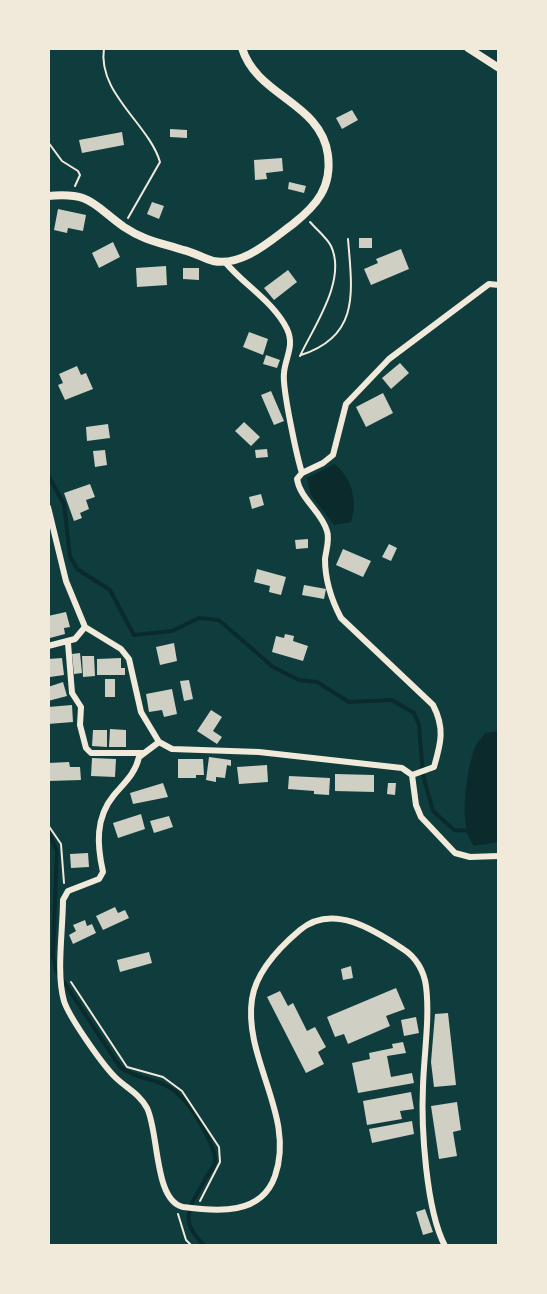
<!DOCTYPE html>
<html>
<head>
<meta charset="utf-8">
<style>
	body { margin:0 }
	#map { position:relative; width:547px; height:1294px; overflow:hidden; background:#0f3d3e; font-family:Ubuntu,sans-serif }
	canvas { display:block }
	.frame { position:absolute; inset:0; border:50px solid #f1e9da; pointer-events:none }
</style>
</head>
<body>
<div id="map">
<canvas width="547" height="1294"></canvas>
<div class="frame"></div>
</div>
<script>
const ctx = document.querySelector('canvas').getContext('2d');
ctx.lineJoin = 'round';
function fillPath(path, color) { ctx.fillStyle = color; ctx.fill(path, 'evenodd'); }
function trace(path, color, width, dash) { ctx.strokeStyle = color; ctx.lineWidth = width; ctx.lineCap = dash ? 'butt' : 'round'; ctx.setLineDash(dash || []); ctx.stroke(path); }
const water = new Path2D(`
	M334 464C352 477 358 501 351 522L334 525 311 495 307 478Z
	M499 731V842L474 846C458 827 466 777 473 753 474 746 481 739 485 733Z`);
const stream = new Path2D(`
	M48 475 64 504 70 556 77 569 110 590 134 635 172 631 199 618 219 620 273 667 299 680 317 682 349 702 392 700 414 713 419 725 423 775 433 811 454 830 472 831
	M48 830 57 851 53 956 56 970 120 1067C144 1084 162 1075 184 1100 194 1111 217 1148 215 1162 214 1167 209 1173 206 1178 190 1206 177 1220 205 1246`);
const building = new Path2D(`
	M352 110 358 120 342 129 336 118Z
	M170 129 187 130V138L170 137Z
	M122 132 124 145 82 153 79 140Z
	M282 158 283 171 266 173 267 179 255 180 254 160Z
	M289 182 306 186 304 193 288 189Z
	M152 202 164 206 159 219 147 214Z
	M58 209 86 215 83 231 68 228 67 233 54 230Z
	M359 238H372V248H359Z
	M113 242 120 257 99 268 92 253Z
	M401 249 409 269 371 285 364 269 378 263 376 259Z
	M166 266 167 285 137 287 136 268Z
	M183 268H199V280L183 279Z
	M288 270 297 282 274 300 264 288Z
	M249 332 268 339 263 355 243 347Z
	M266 355 280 360 277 368 263 364Z
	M400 363 409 373 391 389 382 378Z
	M77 366 81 375 86 373 93 389 65 400 58 385 63 383 59 374Z
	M271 391 284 421 274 425 261 395Z
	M383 393 393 413 366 427 356 407Z
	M244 422 260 437 251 446 235 431Z
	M108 424 110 438 87 441 86 427Z
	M267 449 268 457 256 458 255 450Z
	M105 450 107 465 95 467 93 451Z
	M90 484 95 497 86 500 89 509 80 513 82 518 74 521 64 493Z
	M261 494 264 505 252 509 249 497Z
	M308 539V548L296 549 295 540Z
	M389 544 397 548 391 561 382 557Z
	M343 549 371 561 363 577 336 565Z
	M257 569 286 577 281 595 269 592 270 586 254 582Z
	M304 585 326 589 324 599 302 595Z
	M66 612 70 627 64 628 65 634 50 638 48 616Z
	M285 634 294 636 293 641 308 646 303 661 272 652 276 636 284 638Z
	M174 643 177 661 160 665 156 647Z
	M80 653 82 673 74 674 72 654Z
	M82 656H94L95 676 83 677Z
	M62 658 64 675 50 677 48 659Z
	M121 658V668H125V675H97V659Z
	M105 679H115V697H105Z
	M189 680 193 699 184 701 180 681Z
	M63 682 67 696 48 701V687Z
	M172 689 177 714 164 717 162 710 149 712 146 694Z
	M72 705 73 722 48 724V707Z
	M211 710 222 717 213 731 222 737 217 744 197 731Z
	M110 729 126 730V747H109Z
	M93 730H107V747L92 746Z
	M209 757 231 760V766L227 765 225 778 216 777V782L206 780Z
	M92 758 116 759 115 777 91 776Z
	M178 759H203L204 775H196V778H178Z
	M69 762 70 767H80L81 780 48 781V763Z
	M267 765 268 782 239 784 237 767Z
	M335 774 374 775V792L335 791Z
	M289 776 330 778 329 795 314 794V791L288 789Z
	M163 783 168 797 133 804 130 793Z
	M388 783H396L395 795 387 794Z
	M141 814 145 829 118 838 113 823Z
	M169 816 173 827 154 833 150 821Z
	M88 853 89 867 71 868 70 854Z
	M115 907 118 913 125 910 129 918 103 930 96 916Z
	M85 920 87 926 92 924 96 933 73 944 69 935 76 931 73 925Z
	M149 952 152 963 120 972 117 960Z
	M351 966 353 978 343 980 341 969Z
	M396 988 405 1009 386 1016 390 1026 348 1044 344 1034 335 1037 327 1017Z
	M280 991 288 1006 293 1003 307 1031 315 1027 326 1047 318 1052 324 1064 306 1073 267 997Z
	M448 1013 456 1085 434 1087 431 1062 435 1014Z
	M416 1017 419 1033 404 1036 401 1020Z
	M403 1042 406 1053 387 1056 391 1077 412 1073 414 1083 358 1093 352 1063 370 1059 369 1053 393 1048 392 1044Z
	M411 1092 414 1109 400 1111 402 1119 367 1125 363 1101Z
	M457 1102 461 1130 453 1132 457 1156 439 1159 431 1106Z
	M412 1121 414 1134 372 1143 369 1129Z
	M425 1209 433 1232 423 1235 416 1212Z`);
const path = new Path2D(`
	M104 48C97 93 149 124 160 162L128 218
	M48 142 62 161 78 171 80 175 75 186
	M301 355C361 336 352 290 348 239
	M300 356C314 326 347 280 331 246 327 238 316 229 310 222
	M48 825 61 844 64 883
	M71 982 127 1067 163 1077 182 1091 219 1147 220 1162 200 1201
	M178 1214 186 1240 192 1246`);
const minor = new Path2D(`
	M225 262C244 285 274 302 287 329 295 346 285 358 284 373 282 388 297 457 302 473
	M48 507 66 581 85 627 121 649 129 659 141 712 159 742 172 749 259 752 402 768 412 775 434 767C441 743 445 728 433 705L341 618C332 601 325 579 325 559 326 550 330 540 327 531 322 512 300 499 297 479L302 473 323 463 333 455 346 404 389 359 489 284 499 285
	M68 643 72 693 81 707 80 725 86 748 91 753H143
	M48 646 75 639 85 627
	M159 742 139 757C135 774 125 782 114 795 95 818 97 845 103 872L99 879 68 891 63 900C63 929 56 974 64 1001 69 1017 102 1064 115 1077 126 1088 139 1093 147 1108 159 1132 154 1201 183 1207 218 1211 261 1216 275 1176 296 1116 243 1059 252 999 256 972 281 946 300 930 332 903 373 929 403 949 416 957 424 971 426 986 430 1018 424 1053 423 1086 421 1127 426 1210 445 1246
	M412 775 416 805 421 817 455 853 470 857 499 856`);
const tertiary = new Path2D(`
	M468 48 499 68
	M48 196C91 192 92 204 124 227 143 240 161 243 183 250 193 252 203 258 213 261 243 267 271 240 293 224 317 205 332 187 328 155 321 102 257 97 242 48`);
fillPath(water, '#0a2a2b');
trace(stream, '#0a2a2b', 4);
fillPath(building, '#cfcfc3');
trace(path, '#f1e9da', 2);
trace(minor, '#f1e9da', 6);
trace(tertiary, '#f1e9da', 8);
</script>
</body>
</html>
